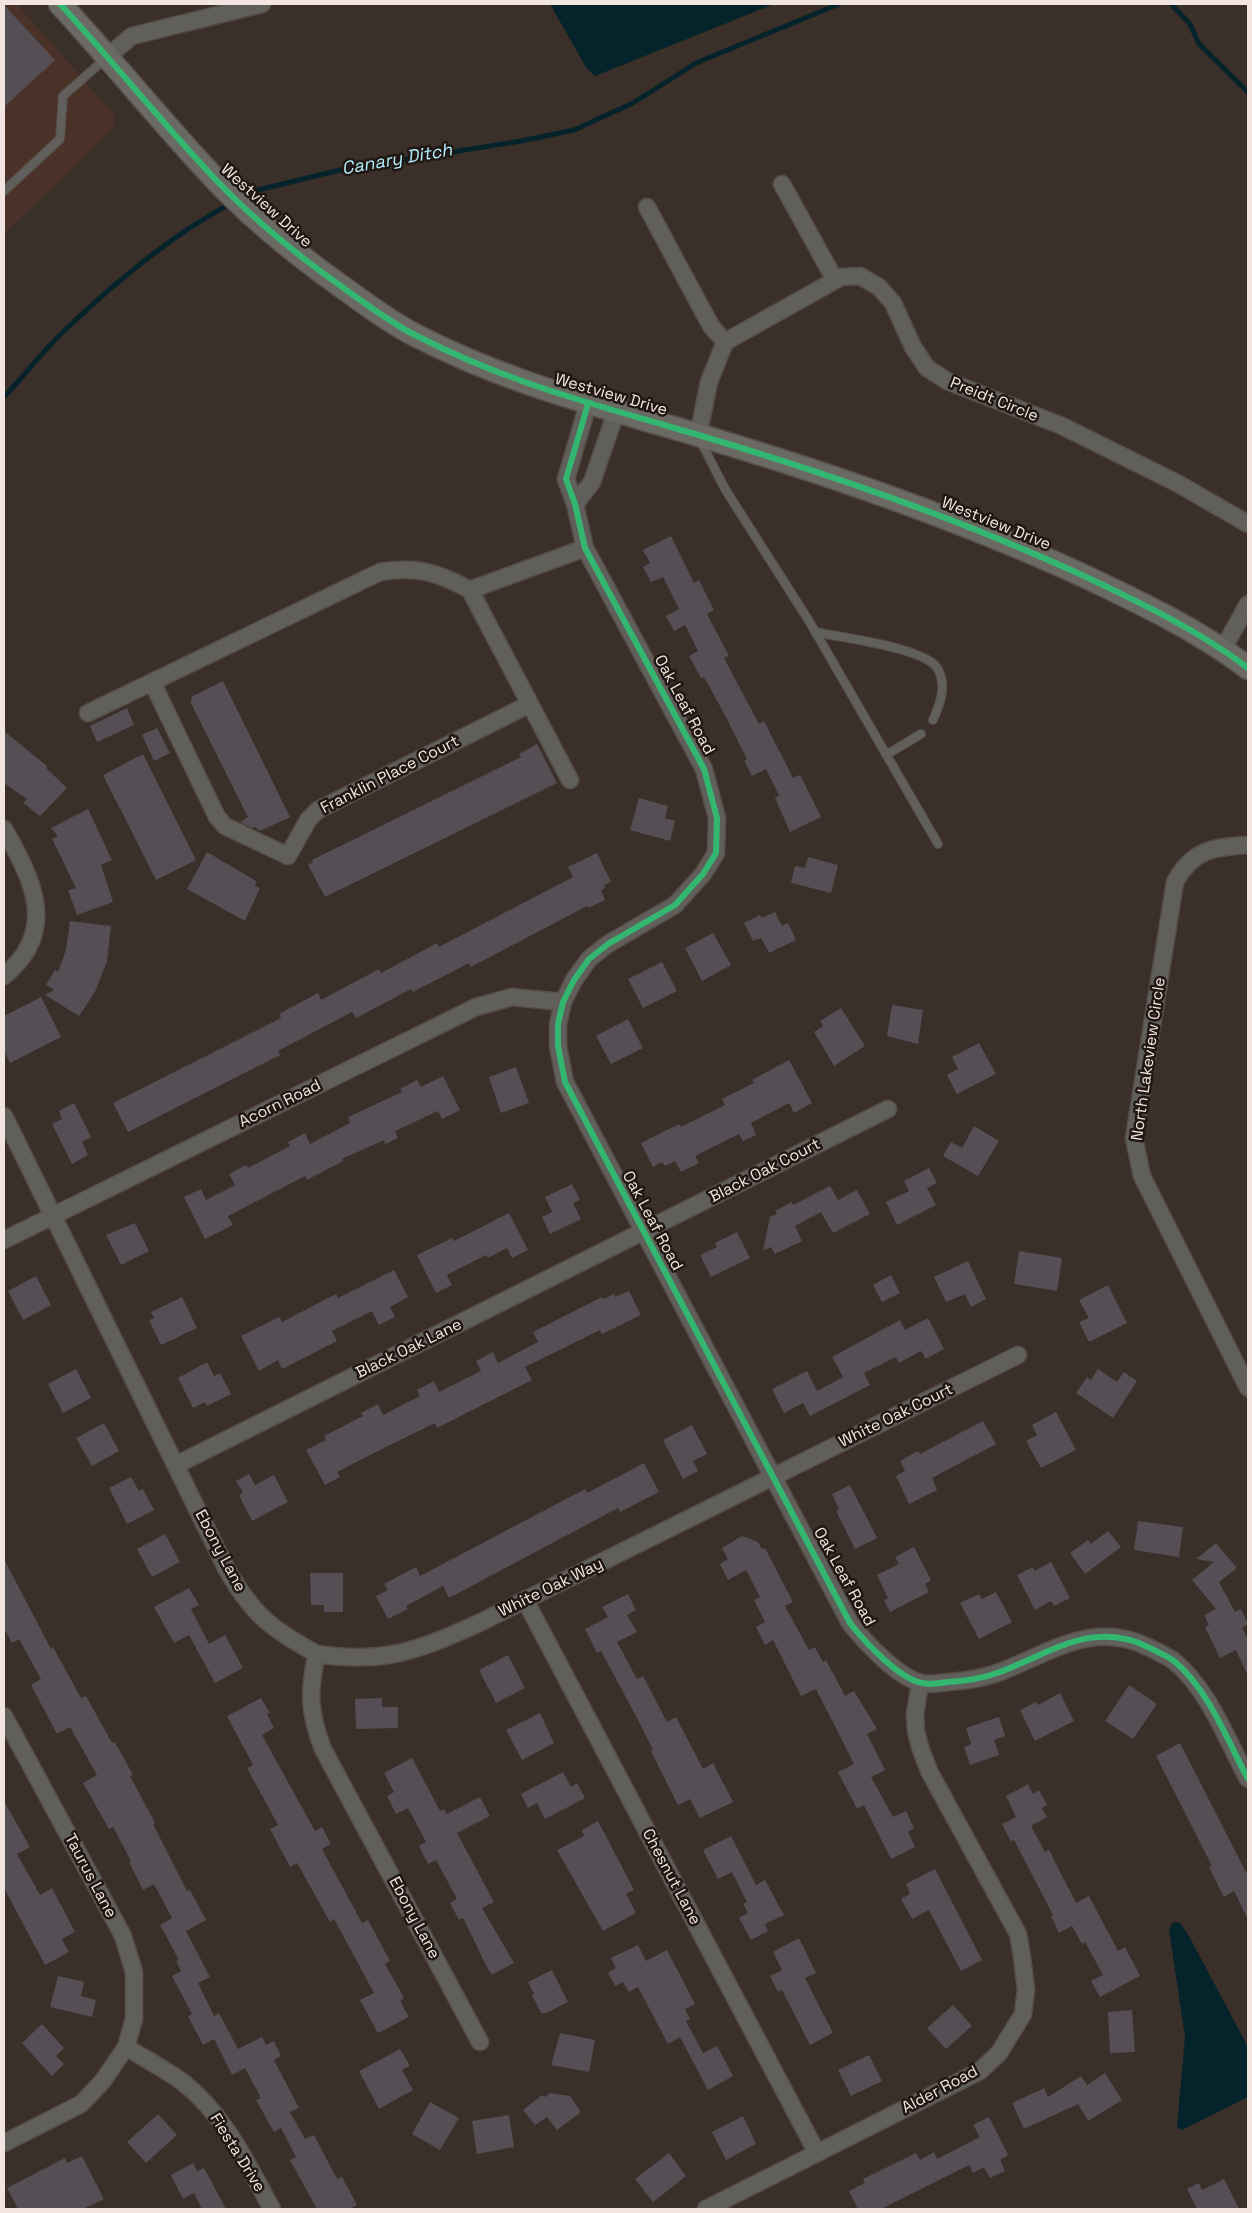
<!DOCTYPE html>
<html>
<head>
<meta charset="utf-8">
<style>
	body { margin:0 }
	#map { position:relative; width:1252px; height:2213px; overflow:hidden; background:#3a2f29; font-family:"Space Grotesk",sans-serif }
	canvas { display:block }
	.frame { position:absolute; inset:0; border:5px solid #f2e5df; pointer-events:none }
</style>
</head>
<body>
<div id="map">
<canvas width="1252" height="2213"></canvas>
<div class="frame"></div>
</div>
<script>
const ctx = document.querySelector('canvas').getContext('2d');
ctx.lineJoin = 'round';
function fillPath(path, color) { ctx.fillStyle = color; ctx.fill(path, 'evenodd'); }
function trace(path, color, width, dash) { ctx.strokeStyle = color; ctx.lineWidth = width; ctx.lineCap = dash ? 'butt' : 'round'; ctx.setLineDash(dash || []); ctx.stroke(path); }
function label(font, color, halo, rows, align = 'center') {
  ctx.font = font + ' "Space Grotesk",sans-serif'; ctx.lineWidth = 5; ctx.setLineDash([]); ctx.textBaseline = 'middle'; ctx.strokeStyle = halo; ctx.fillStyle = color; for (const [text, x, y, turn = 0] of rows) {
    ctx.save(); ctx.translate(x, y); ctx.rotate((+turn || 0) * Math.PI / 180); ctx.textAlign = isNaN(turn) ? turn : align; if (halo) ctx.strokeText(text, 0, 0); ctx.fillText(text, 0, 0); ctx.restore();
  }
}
const built = new Path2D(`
	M4 4H17L115 116 112 130 4 234Z`);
const water = new Path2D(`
	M550 4H774L595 76 587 69Z
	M1173 1922 1180 1923 1189 1936 1248 2047V2097L1182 2130 1177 2127 1185 2037 1169 1929Z`);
const stream = new Path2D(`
	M1171 4 1190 24 1199 44 1248 92
	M242 197 254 191 340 170 521 141 574 130 633 103 696 63 839 4
	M4 397C24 376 42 352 63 332 111 286 171 235 230 204`);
const building = new Path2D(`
	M4 5 55 60 4 107Z
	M671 536 694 583 699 580 714 610 707 614 729 656 724 658 759 724 764 721 793 778 800 775 821 817 790 832 775 798 779 795 766 769 752 776 744 761 747 759 727 719 704 677 701 678 689 656 698 651 685 625 674 631 666 616 679 609 663 577 651 582 643 567 650 563 643 550Z
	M223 681 290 817 260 831 255 827 252 828 240 822 248 817 190 701 192 700 191 697Z
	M127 708 134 725 97 742 90 726Z
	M157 728 170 753 154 761 142 735Z
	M4 731 47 766 46 768 67 788 40 816 23 803 27 799 4 783Z
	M537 744 557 783 325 897 308 865 313 862 312 860 521 757 519 754Z
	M143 754 196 860 156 880 103 775Z
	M639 798 668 806 665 818 675 821 670 841 630 830Z
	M88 809 112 860 101 865 113 902 77 915 68 890 76 888 52 839 58 836 51 828Z
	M207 852 256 881 255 886 260 888 245 921 187 889Z
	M597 853 611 882 604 885 605 888 601 890 605 900 588 908 587 906 471 967 469 963 413 992 411 989 356 1018 352 1012 278 1051 280 1055 128 1132 113 1103 281 1018 279 1014 318 993 321 1000 379 969 381 973 437 943 439 947 573 877 568 867Z
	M808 857 838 865 831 893 791 883 795 866 805 868Z
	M775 912 782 926 788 923 796 940 769 953 761 938 753 941 744 923 760 915 762 918Z
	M70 921 111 926 107 961 95 992 79 1016 45 995 54 990 46 985 55 970 58 972 66 950Z
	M713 933 731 965 702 981 685 948Z
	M662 962 677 991 643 1008 628 979Z
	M41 997 61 1037 10 1063 4 1050V1016Z
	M892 1005 923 1010 918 1044 887 1036Z
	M841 1008 865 1046 834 1066 814 1032 823 1026 820 1021Z
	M628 1019 643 1048 611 1064 596 1036Z
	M979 1043 996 1074 957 1094 947 1075 958 1069 952 1057Z
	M789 1060 812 1103 794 1113 789 1103 751 1123 756 1135 743 1141 739 1134 695 1156 699 1163 681 1172 675 1161 665 1166 662 1162 653 1167 641 1143 679 1124 681 1127 725 1105 722 1099 754 1083 752 1080Z
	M516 1067 529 1103 501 1113 489 1077Z
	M443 1076 460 1110 442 1119 438 1111 395 1131 398 1138 385 1144 384 1140 342 1159 343 1161 307 1180 305 1176 228 1216 233 1225 205 1239 184 1197 201 1189 206 1200 235 1185 229 1174 246 1165 248 1168 290 1146 288 1142 305 1133 310 1144 350 1123 348 1117 402 1092 400 1089 417 1080 421 1087Z
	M74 1103 91 1137 82 1142 88 1155 72 1164 52 1124 62 1119 59 1111Z
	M974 1126 999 1141 978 1176 943 1156 951 1142 962 1148Z
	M929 1168 937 1183 927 1188 936 1205 897 1225 886 1202 909 1191 904 1181Z
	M572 1184 580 1200 573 1203 581 1219 550 1234 542 1217 552 1212 545 1197Z
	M830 1186 838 1200 857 1190 870 1214 833 1233 821 1212 795 1226 802 1241 775 1254 771 1247 763 1251 770 1217 777 1214 775 1211 792 1202 793 1205Z
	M509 1213 528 1250 512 1258 507 1248 488 1258 486 1255 447 1275 452 1285 436 1293 417 1255 452 1238 454 1241Z
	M135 1223 149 1251 121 1265 106 1235Z
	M737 1232 750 1258 711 1277 700 1255 717 1247 715 1243Z
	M1019 1251 1062 1258 1057 1291 1014 1284Z
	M968 1261 986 1299 971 1307 965 1294 946 1302 934 1277Z
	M394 1270 408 1297 390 1307 395 1317 379 1325 372 1311 332 1331 337 1341 282 1369 278 1360 259 1371 241 1336 279 1317 282 1322 336 1294 338 1298Z
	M891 1275 900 1293 882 1302 873 1285Z
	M36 1276 51 1305 23 1320 8 1291Z
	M1108 1285 1127 1323 1089 1342 1079 1322 1089 1318 1079 1300Z
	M629 1291 641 1315 602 1334 600 1330 525 1367 532 1380 437 1428 435 1423 380 1450 337 1472 340 1477 325 1485 306 1450 326 1440 324 1436 363 1416 361 1413 378 1404 383 1415 420 1396 417 1390 434 1381 439 1392 481 1371 476 1361 493 1352 498 1363 538 1342 533 1332 602 1297 603 1299 614 1294 615 1297Z
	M182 1297 197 1328 161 1345 149 1320 154 1318 151 1312Z
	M928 1318 944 1349 926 1359 921 1351 899 1363 896 1357 864 1373 870 1385 810 1416 803 1403 784 1413 772 1389 807 1371 817 1391 843 1377 832 1357 900 1320 905 1330Z
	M207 1362 214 1376 220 1373 231 1394 207 1406 205 1402 193 1408 178 1378Z
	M76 1369 91 1398 63 1413 48 1384Z
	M1098 1369 1117 1382 1124 1372 1137 1381 1113 1418 1076 1393 1087 1377 1091 1380Z
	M1056 1412 1076 1450 1041 1468 1026 1441 1037 1435 1032 1425Z
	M983 1421 996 1444 932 1478 937 1490 909 1504 896 1476 905 1471 900 1461 918 1451 920 1454Z
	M104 1423 119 1451 92 1466 76 1438Z
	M692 1425 707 1454 693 1461 698 1471 683 1479 663 1440Z
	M644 1463 659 1492 620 1512 618 1508 449 1598 443 1586 406 1606 408 1609 388 1619 376 1596 388 1590 384 1584 416 1567 420 1576 585 1489 587 1493Z
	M249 1474 255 1485 274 1475 288 1502 252 1521 239 1495 243 1492 236 1481Z
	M131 1477 139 1491 143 1489 154 1510 127 1524 109 1488Z
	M850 1485 877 1538 855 1549 836 1511 839 1509 832 1494Z
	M1138 1521 1183 1527 1179 1557 1134 1550Z
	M1108 1531 1121 1547 1085 1574 1070 1553 1088 1540 1091 1544Z
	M165 1534 180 1562 152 1577 137 1549Z
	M742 1536 758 1542 762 1549 765 1548 793 1602 785 1606 809 1650 815 1647 823 1662 826 1660 845 1696 854 1691 877 1729 867 1734 885 1770 871 1777 893 1817 906 1811 914 1828 908 1832 915 1847 891 1859 864 1805 857 1809 838 1772 854 1764 816 1689 801 1696 773 1640 765 1645 756 1627 765 1622 754 1600 760 1597 746 1570 728 1580 720 1564 728 1559 722 1548Z
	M1216 1543 1237 1568 1219 1582 1235 1612 1241 1609 1248 1624 1242 1628 1248 1639V1676L1236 1650 1220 1658 1205 1627 1209 1625 1204 1615 1216 1609 1192 1580 1214 1562 1196 1559Z
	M914 1547 931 1580 925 1584 929 1592 890 1612 884 1600 888 1598 877 1575 899 1564 895 1557Z
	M4 1559 51 1649 53 1647 81 1698 86 1696 112 1743 115 1742 133 1775 130 1776 155 1823 153 1824 187 1891 190 1890 206 1920 186 1931 210 1977 198 1983 214 2016 219 2013 238 2049 262 2037 266 2045 274 2041 281 2056 274 2060 299 2108 290 2112 305 2139 314 2135 337 2179 342 2177 357 2205 349 2209H317L290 2160 296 2157 281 2128 274 2132 256 2100 261 2098 245 2068 232 2075 214 2039 203 2045 188 2016 192 2014 172 1976 181 1971 176 1961 179 1960 160 1925 172 1918 154 1884 143 1890 129 1862 131 1861 113 1827 109 1829 83 1783 97 1775 70 1727 57 1734 31 1685 41 1679 19 1639 12 1643 4 1628Z
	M1051 1562 1070 1598 1054 1606 1051 1601 1035 1610 1017 1575 1033 1567 1034 1571Z
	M310 1573H343V1612H324V1605H311Z
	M189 1588 199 1605 191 1609 209 1644 225 1635 243 1668 215 1683 189 1635 174 1643 154 1607Z
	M996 1592 1012 1622 979 1639 960 1603 979 1594 982 1599Z
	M628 1594 636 1610 627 1615 637 1632 617 1642 637 1679 643 1676 667 1722 676 1717 703 1769 713 1763 733 1802 700 1818 690 1799 678 1805 651 1751 653 1750 637 1718 601 1651 597 1653 585 1629 608 1617 602 1607Z
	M508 1655 525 1688 496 1703 479 1670Z
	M1129 1685 1157 1704 1133 1739 1105 1721Z
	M1060 1693 1074 1721 1035 1741 1020 1710 1036 1702 1038 1705Z
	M261 1698 270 1713 267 1714 274 1728 262 1735 315 1831 322 1827 331 1844 322 1849 362 1923 368 1920 390 1961 385 1964 404 1998 400 2001 409 2017 378 2033 360 2000 374 1993 334 1919 330 1922 297 1863 290 1867 270 1829 278 1825 247 1768 253 1765 227 1716Z
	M382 1698V1707H398V1728L356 1729 355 1699Z
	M540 1713 554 1743 522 1760 506 1730Z
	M999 1717 1005 1736 994 1740 999 1755 970 1765 964 1747 971 1744 966 1728Z
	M1180 1743 1248 1876V1920L1234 1891 1224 1897 1209 1867 1212 1866 1156 1756Z
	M412 1758 440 1811 444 1809 447 1814 480 1797 490 1816 457 1833 494 1902 482 1908 514 1963 493 1974H491L485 1963 463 1918 459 1920 450 1903 457 1899 436 1860 428 1864 419 1846 426 1842 408 1808 396 1814 387 1796 394 1792 384 1773Z
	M563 1772 571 1787 577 1783 585 1798 545 1819 537 1803 528 1808 521 1794Z
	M1028 1784 1033 1794 1039 1790 1047 1805 1042 1808 1047 1817 1031 1826 1045 1852 1049 1850 1076 1903 1089 1896 1118 1951 1125 1947 1140 1976 1100 1997 1091 1981 1103 1975 1085 1942 1082 1944 1072 1926 1059 1933 1051 1916 1053 1915 1014 1840 1011 1842 1002 1824 1016 1817 1006 1796Z
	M4 1801 30 1847 17 1854 40 1895 52 1888 75 1932 62 1939 69 1952 45 1965 4 1888Z
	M598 1821 634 1890 626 1894 636 1913 603 1931 557 1850 584 1836 582 1830Z
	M731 1836 756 1885 765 1880 784 1915 765 1924 768 1931 751 1940 739 1918 748 1913 743 1904 747 1902 732 1872 718 1879 703 1850Z
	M935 1869 982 1960 961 1971 929 1910 912 1919 901 1899 910 1894 906 1884Z
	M799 1938 816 1973 805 1978 833 2033 810 2045 782 1990 778 1992 770 1976 782 1970 773 1952Z
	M638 1945 646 1961 667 1950 695 2004 685 2009 690 2019 686 2021 703 2053 717 2046 733 2076 708 2090 680 2037 668 2044 638 1987 629 1992 623 1982 615 1986 608 1973 616 1968 611 1958Z
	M552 1970 568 2002 546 2013H541L532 1995 534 1994 528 1982Z
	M58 1976 84 1982 81 1996 96 2000 92 2017 50 2007Z
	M953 2005 972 2026 946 2049 927 2028Z
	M1132 2010 1135 2052 1110 2053 1108 2012Z
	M42 2024 64 2048 56 2056 64 2064 52 2076 22 2043Z
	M560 2033 595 2040 589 2072 551 2065Z
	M400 2049 410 2066 402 2070 413 2090 379 2109 359 2071Z
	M869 2055 882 2081 851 2096 838 2070Z
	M1105 2073 1122 2100 1088 2121 1078 2104 1024 2129 1012 2103 1044 2088 1048 2097 1081 2076 1087 2085Z
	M550 2093 570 2096 581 2112 557 2130 547 2117 535 2125 523 2110 542 2095 545 2097Z
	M430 2102 459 2118 440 2150 412 2134Z
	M158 2114 177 2135 146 2163 127 2142Z
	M509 2115 514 2147 477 2154 472 2121Z
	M743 2116 756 2144 726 2160 712 2132Z
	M989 2117 1008 2155 1000 2160 1005 2171 990 2178 984 2167 973 2173 969 2165 881 2209H858L849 2191 865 2183 863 2179 916 2153 920 2160 934 2152 937 2159 980 2137 973 2125Z
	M669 2153 686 2176 653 2202 635 2179Z
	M82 2156 104 2199 83 2209H18L7 2188 65 2158 67 2163Z
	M193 2163 197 2171 204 2168 226 2209H202L194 2193 183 2199 171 2175Z
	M1224 2179 1239 2209H1197L1187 2189 1199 2183 1202 2190Z`);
const lane = new Path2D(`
	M4 191 60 139 63 96 105 59
	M700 440 725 489 809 621 938 844
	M815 632C839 637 927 648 938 669 947 687 940 704 933 720
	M886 755 921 734`);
const street = new Path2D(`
	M108 56 132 36 262 4
	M782 184 835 280
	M647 207 711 326 725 342 841 277 860 276 879 287 893 303 913 347 927 368 947 381 1062 426 1177 483 1248 524
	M588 404 566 479 575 504 585 548 704 769 717 818 716 853 703 874 675 905 608 944 589 959 574 980 563 1002 558 1024V1046L565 1082 850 1623C864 1641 899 1679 922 1683 930 1685 940 1683 948 1682 966 1681 984 1678 1000 1672 1052 1652 1095 1619 1150 1648 1158 1652 1167 1656 1174 1661 1209 1690 1227 1740 1248 1779
	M698 436 709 382 725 342
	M575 504 592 482 616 412
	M470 590 570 780
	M1223 649 1248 604
	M152 682 217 817 225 826 288 856 308 820 318 810 530 704
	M88 713 380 572C417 566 437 572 470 590L585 548
	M4 829C33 880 59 931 4 976
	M1248 845C1214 847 1193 849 1175 882L1134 1138 1142 1176 1248 1388
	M4 1116 226 1568C252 1614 271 1629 317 1654 308 1691 309 1713 323 1749L480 2042
	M4 1240 476 1007 512 997 563 1002
	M176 1465 888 1109
	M525 1600 817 2153
	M317 1654C384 1664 417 1651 477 1624L1018 1355
	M4 1716 123 1936 134 1972V2019L126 2047 102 2082 81 2104 4 2143
	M126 2047C145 2059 167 2070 185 2084 225 2116 248 2165 272 2209
	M706 2209 980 2071 999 2053 1023 2014 1026 1990 1022 1957 1018 1934 929 1771 920 1747 916 1731 915 1714 920 1683`);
const secondary = new Path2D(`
	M60 4C109 57 154 113 203 166 245 213 294 253 345 289 367 305 391 323 415 335 498 378 575 399 664 425 807 466 949 514 1084 576 1141 603 1198 630 1248 668`);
const cycleway = new Path2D(`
	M60 4C109 57 154 113 203 166 245 213 294 253 345 289 367 305 391 323 415 335 498 378 575 399 664 425 807 466 949 514 1084 576 1141 603 1198 630 1248 668
	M588 404 566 479 575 504 585 548 704 769 717 818 716 853 703 874 675 905 608 944 589 959 574 980 563 1002 558 1024V1046L565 1082 850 1623C864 1641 899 1679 922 1683 930 1685 940 1683 948 1682 966 1681 984 1678 1000 1672 1052 1652 1095 1619 1150 1648 1158 1652 1167 1656 1174 1661 1209 1690 1227 1740 1248 1779`);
const streetNames = [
	["Westview Drive",266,206,42],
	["Westview Drive",611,395,16],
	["Preidt Circle",994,400,22],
	["Westview Drive",996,524,22],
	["Oak Leaf Road",684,705,62],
	["Franklin Place Court",390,775,-27],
	["North Lakeview Circle",1149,1059,-82],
	["Acorn Road",280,1104,-26],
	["Black Oak Court",765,1171,-27],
	["Oak Leaf Road",652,1221,62],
	["Black Oak Lane",409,1349,-26],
	["White Oak Court",896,1416,-26],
	["Ebony Lane",220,1551,62],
	["Oak Leaf Road",844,1577,61],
	["White Oak Way",551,1588,-26],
	["Taurus Lane",90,1876,62],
	["Chesnut Lane",671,1877,62],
	["Ebony Lane",414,1918,62],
	["Alder Road",940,2090,-28],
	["Fiesta Drive",237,2153,58]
];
const waterNames = [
	["Canary Ditch",397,160,-10]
];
fillPath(built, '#4b3228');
fillPath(water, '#05232a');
trace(stream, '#05232a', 5);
fillPath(building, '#554e54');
trace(lane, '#564d48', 10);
trace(street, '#564d48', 19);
trace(secondary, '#564d48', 25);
trace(lane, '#615f5b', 8);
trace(street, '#615f5b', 16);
trace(secondary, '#6b6964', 22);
trace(cycleway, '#33b770', 6);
label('16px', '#f2e5df', '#201713', streetNames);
label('italic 18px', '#b3edfc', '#201713', waterNames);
</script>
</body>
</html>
